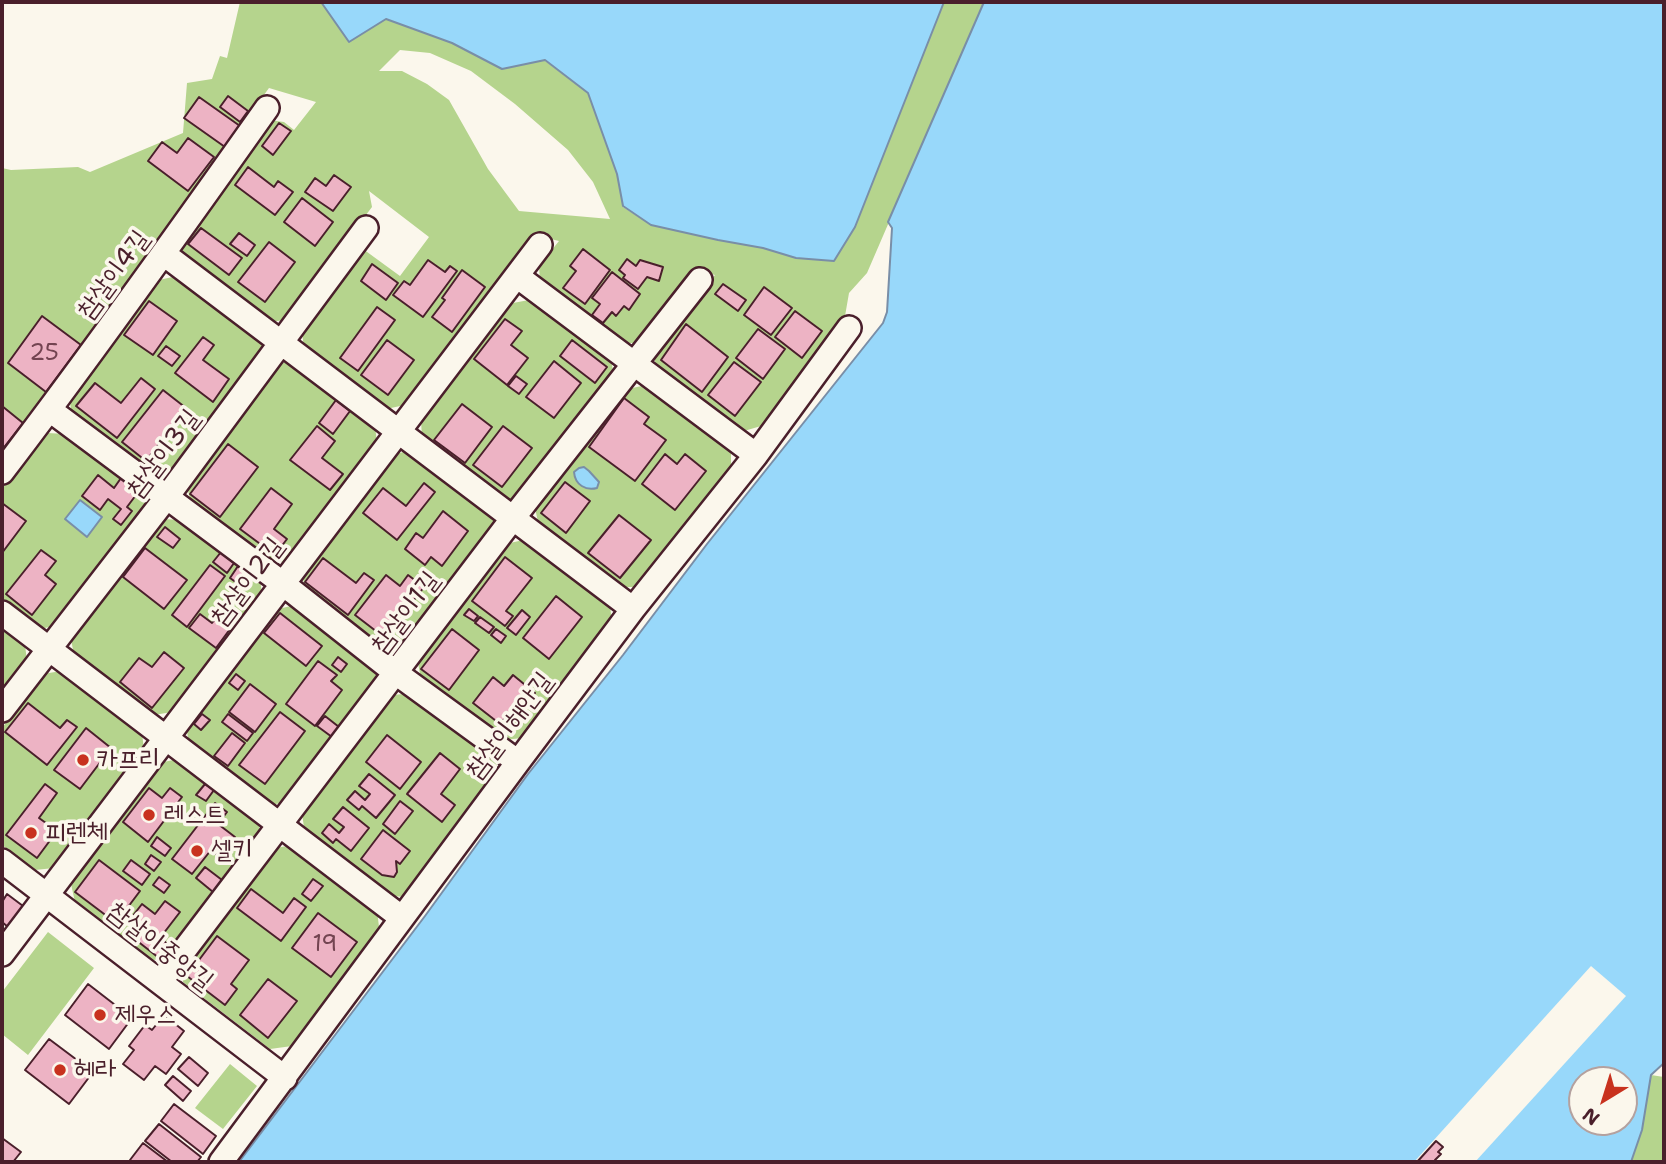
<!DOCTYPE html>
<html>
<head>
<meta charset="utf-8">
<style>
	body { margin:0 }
	#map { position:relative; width:1666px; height:1164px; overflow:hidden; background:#fbf7ec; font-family:"Shantell Sans",sans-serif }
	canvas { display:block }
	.frame { position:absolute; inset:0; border:4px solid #4a1f2b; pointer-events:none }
	.north { position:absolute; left:1568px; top:1066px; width:70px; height:70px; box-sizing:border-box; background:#fbf7ec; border:2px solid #b4a19f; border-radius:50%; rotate:218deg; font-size:19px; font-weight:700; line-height:28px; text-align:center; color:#4a1f2b }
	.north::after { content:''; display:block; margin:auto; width:24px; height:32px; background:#c8321e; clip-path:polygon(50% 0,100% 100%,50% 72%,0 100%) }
</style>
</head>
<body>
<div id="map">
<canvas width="1666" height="1164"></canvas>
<div class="frame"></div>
<div class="north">N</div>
</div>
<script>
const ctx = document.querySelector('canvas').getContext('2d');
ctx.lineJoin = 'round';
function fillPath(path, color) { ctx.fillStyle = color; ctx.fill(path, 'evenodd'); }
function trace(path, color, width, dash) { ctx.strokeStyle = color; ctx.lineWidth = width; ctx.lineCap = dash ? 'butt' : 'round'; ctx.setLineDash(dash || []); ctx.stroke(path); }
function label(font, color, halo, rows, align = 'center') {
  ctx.font = font + ' "Shantell Sans","Poor Story",sans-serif'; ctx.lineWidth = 7; ctx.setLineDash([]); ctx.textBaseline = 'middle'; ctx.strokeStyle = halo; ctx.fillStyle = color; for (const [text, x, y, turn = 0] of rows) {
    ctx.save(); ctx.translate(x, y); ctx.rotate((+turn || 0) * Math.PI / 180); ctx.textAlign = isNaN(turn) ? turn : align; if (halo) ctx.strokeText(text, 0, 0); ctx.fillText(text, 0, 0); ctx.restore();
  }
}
const green = new Path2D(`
	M240 2H321L326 8 386 19 452 43 502 69 544 60 588 93 617 174 623 207 651 225 718 240 763 248 796 258 834 261 855 227 944 2H984L867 273 849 293 845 316 761 426 744 431 656 368 654 354 715 275 694 270 641 343H624L540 282 539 266 559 241 534 235 494 285 405 405 386 409 304 349 302 331 363 249 400 276 429 237 369 191 372 207 286 320 268 322 183 257 182 240 269 120 284 122 294 130 316 102 269 88C179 210 92 335 2 458V168L11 170 78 167 90 172 183 133 187 83 212 79 220 56 227 58ZM400 50 430 53 471 71 515 104 568 150 593 182 610 219 519 211 488 169 449 100 427 84 402 71H379Z
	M177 276 263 339 262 356 174 476 157 478 72 414 69 398 159 280Z
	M529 300 611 359 614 377 520 499 505 501 422 438 421 420 513 303Z
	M293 361 375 424 377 445 288 562H270L191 504 187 486 273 365Z
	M646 385 731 450V468L639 587H623L538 522 535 508 628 389Z
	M47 433 66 434 145 491 146 509 56 626 38 629 2 602V489Z
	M410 450 494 513 496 532 404 650 387 651 305 589 302 573 393 455Z
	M163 519 182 520 260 578 262 595 172 712 154 715 74 655 70 634Z
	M528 539 610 604 612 625 522 738 504 740 421 679 418 663 510 543Z
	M291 606 376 667 377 685 288 802 269 805 189 745 186 724 278 609Z
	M2 627 25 645 27 661 2 694Z
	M61 671 142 733 144 750 54 868 35 870 2 845V728L43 674Z
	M414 693 494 754 498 771 404 897 385 895 305 835 302 813 393 695Z
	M178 759 259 821 260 839 170 958 153 960 75 902 71 884 159 763Z
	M294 845 377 910 379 927 292 1046 270 1049 183 982V965L275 848Z
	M48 932 94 968 28 1055 2 1034V992Z
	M230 1064 257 1086 223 1129 195 1108Z
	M1651 1075 1664 1077V1162H1631L1642 1130Z`);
const water = new Path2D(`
	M321 2H944L855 227 834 261 796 258 763 248 718 240 651 225 623 206 617 174 588 93 545 60 502 69 452 43 386 19 349 42Z
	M984 2H1664V1063L1651 1075 1642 1130 1631 1162H239L425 916 528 774 623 655 707 544 883 323 887 312 892 228 888 222ZM1582 1080H1624V1122H1582Z
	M584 467 589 471 599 482 597 488C586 491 575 485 574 472L579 468Z
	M80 500 102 517 87 537 65 519Z`);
const pier = new Path2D(`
	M1591 966 1626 996 1475 1162H1414Z`);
const building = new Path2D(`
	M228 96 248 111 240 122 220 107Z
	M199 97 240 126 225 147 184 118Z
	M279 123 291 131 273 155 262 146Z
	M188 138 214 157 188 191 148 161 162 142 177 153Z
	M248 167 274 187 278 181 293 192 275 215 235 185Z
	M334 175 351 187 333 211 305 192 315 178 326 186Z
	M302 198 333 222 315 246 284 222Z
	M201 228 242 258 229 275 188 244Z
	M239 233 255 245 247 256 230 244Z
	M269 242 295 262 265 302 238 282Z
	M583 249 610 270 585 304 563 288 576 271 570 266Z
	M627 259 636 266 640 260 663 267 659 281 647 277 638 289 623 278 625 275 619 270Z
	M428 260 445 272 450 266 457 271 423 317 393 295 404 281 410 285Z
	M372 264 398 283 386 300 361 281Z
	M462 270 485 287 452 332 432 317 445 300 442 298Z
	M612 272 640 294 629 310 624 306 616 316 612 312 603 323 592 315 600 304 592 298Z
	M723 284 746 300 738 311 715 294Z
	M764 287 792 308 771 335 744 315Z
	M149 301 177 321 153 355 124 335Z
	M377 307 395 320 358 371 340 358Z
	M795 311 822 331 802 358 775 337Z
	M42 316 81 345 46 392 8 363Z
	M505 319 522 331 511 345 528 358 507 385 474 359Z
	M686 324 728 357 702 392 661 360Z
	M758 329 785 349 763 379 736 358Z
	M203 337 214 345 203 360 229 379 213 402 175 373Z
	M387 340 414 360 388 395 361 375Z
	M572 340 607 367 595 383 560 356Z
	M166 346 180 356 172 366 158 356Z
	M554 361 581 383 554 418 526 397Z
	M734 362 761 382 735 416 708 395Z
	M516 376 527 384 519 394 508 386Z
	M141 378 155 389 117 438 76 406 95 383 121 403Z
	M163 390 186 408 146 461 122 442Z
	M624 398 649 417 644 424 666 440 635 481 589 447Z
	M336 400 350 411 333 434 319 423Z
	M462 404 492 427 465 463 434 440Z
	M2 406 23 423 2 450Z
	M317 426 335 441 322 458 343 474 330 490 290 460Z
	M503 426 532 448 502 487 473 465Z
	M228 444 258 467 220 517 190 494Z
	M665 454 677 464 685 454 706 471 675 510 642 484Z
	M98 475 114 488 121 478 139 491 127 507 132 511 121 525 113 519 121 509 108 499 100 510 82 496Z
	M565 482 590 501 566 533 541 513Z
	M424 483 435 492 397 540 363 513 383 488 406 506Z
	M271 488 292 504 274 529 287 539 275 555 240 529Z
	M2 503 26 521 2 553Z
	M443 511 468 531 442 566 431 557 425 565 405 549 416 533 423 538Z
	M619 515 651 540 620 578 588 553Z
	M165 527 180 539 173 548 157 537Z
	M145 548 187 580 164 609 123 577Z
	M41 550 56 561 45 575 56 584 32 615 6 594Z
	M221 552 234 563 227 573 213 562Z
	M505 557 532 578 506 611 513 616 505 626 472 601Z
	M323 558 356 583 364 573 374 580 348 615 305 582Z
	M210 565 225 576 187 627 172 615Z
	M238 566 253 576 244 588 230 578Z
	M386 575 400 586 408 575 424 587 385 638 355 615Z
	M556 596 582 617 549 659 523 638Z
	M469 609 478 616 474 621 464 615Z
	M222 610 236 621 216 648 189 628 200 614 212 623Z
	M522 610 530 617 516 635 507 628Z
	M280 613 322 646 306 666 264 633Z
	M480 617 494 627 489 633 475 623Z
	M452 629 479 650 449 690 421 669Z
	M496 629 506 636 501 643 491 635Z
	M164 652 184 668 152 708 120 682 139 658 152 667Z
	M338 657 347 664 341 672 332 665Z
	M318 661 337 675 331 681 342 690 315 726 286 704Z
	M236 674 245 681 238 690 229 683Z
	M513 675 535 693 515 719 508 714 500 724 473 703 493 677 504 686Z
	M250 684 276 704 255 732 229 712Z
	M28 703 60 728 67 720 77 727 47 765 5 732Z
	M280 712 305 731 265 784 239 765Z
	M202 714 210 720 201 730 194 724Z
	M228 714 253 733 247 741 222 722Z
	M325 716 339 727 332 737 317 726Z
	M86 728 111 748 80 789 54 770Z
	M232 733 245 743 228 766 214 756Z
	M387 735 421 762 400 789 366 762Z
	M440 753 460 769 441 794 455 805 442 822 407 794Z
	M369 774 395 795 376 818 362 806 359 810 347 800 355 791 365 800 370 794 359 786Z
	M45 784 57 793 39 818 57 831 37 858 6 835Z
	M205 784 214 790 206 801 196 795Z
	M149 788 162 798 170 788 182 797 148 842 123 822Z
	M400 801 413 811 395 834 383 824Z
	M215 803 227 812 218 824 235 837 220 857 211 850 192 874 172 859Z
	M343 807 369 828 351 851 336 839 333 843 322 833 329 824 339 833 344 827 333 819Z
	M383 830 410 851 400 864 396 861 397 872 394 877 382 875 361 859Z
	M157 837 171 848 165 856 151 846Z
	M151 855 161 862 154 871 145 864Z
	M99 860 140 891 116 923 75 892Z
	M131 860 150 874 142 885 123 871Z
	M205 867 222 880 213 892 196 878Z
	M159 877 170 885 164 893 153 885Z
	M313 879 323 886 311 901 302 894Z
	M251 889 283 913 294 898 306 907 281 941 237 908Z
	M7 894 23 906 8 927 2 922V902Z
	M165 901 180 912 160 938 169 945 159 958 136 940 142 932 128 922 142 904 155 914Z
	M318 913 357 942 331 977 292 948Z
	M217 936 249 960 231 984 237 989 225 1005 187 976Z
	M268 979 297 1001 268 1038 240 1015Z
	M88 984 132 1018 109 1049 65 1015Z
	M164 1015 184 1031 172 1047 181 1054 166 1074 155 1066 144 1080 123 1064 134 1050 129 1046 145 1025 152 1030Z
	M49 1039 93 1072 69 1104 25 1070Z
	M189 1057 208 1073 198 1086 178 1069Z
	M173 1076 191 1091 183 1101 165 1085Z
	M174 1104 216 1136 203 1154 161 1121Z
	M159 1124 201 1157 197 1162H172L145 1141Z
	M2 1138 21 1152 13 1162H2Z
	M1436 1141 1443 1147 1438 1152 1441 1154 1435 1160 1438 1162H1417Z
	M143 1143 168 1162H132L130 1160Z`);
const minor = new Path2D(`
	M164 254 633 609
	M517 276 756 455
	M50 410 282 583 396 673 518 762
	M2 472C93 353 180 231 267 108
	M2 613 402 918
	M2 710 166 498 366 228
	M2 861 285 1078
	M2 954 540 245
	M160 982 513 518 700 280
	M221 1162 518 762 633 609 756 455 849 328`);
const markers = [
	[83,760,7,"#c8321e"],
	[149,815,7,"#c8321e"],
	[31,833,7,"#c8321e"],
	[197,851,7,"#c8321e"],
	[100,1015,7,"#c8321e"],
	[60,1070,7,"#c8321e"]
];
const numberNames = [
	["25",44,354],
	["19",325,945]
];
const streetNames = [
	["참살이4길",114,275,-54],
	["참살이3길",164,454,-53],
	["참살이2길",248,582,-53],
	["참살이1길",406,613,-53],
	["참살이해안길",510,726,-53],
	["참살이중앙길",160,947,38]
];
const poiNames = [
	["카프리",97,760],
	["레스트",163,815],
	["피렌체",45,833],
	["셀키",211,851],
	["제우스",114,1015],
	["헤라",74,1070]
];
fillPath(green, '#b5d48d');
fillPath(water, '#98d8fa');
trace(water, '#798ea7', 2);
fillPath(pier, '#fbf7ec');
fillPath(building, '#edb3c4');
trace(building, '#4a1f2b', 2);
trace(minor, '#4a1f2b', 28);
trace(minor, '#fbf7ec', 23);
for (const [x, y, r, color] of markers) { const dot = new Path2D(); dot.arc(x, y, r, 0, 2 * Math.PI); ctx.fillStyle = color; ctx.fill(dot); trace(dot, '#fbf7ec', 2.5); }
label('23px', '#734451', null, numberNames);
label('26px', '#4a1f2b', '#fbf7ec', streetNames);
label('26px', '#4a1f2b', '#fbf7ec', poiNames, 'left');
</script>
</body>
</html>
